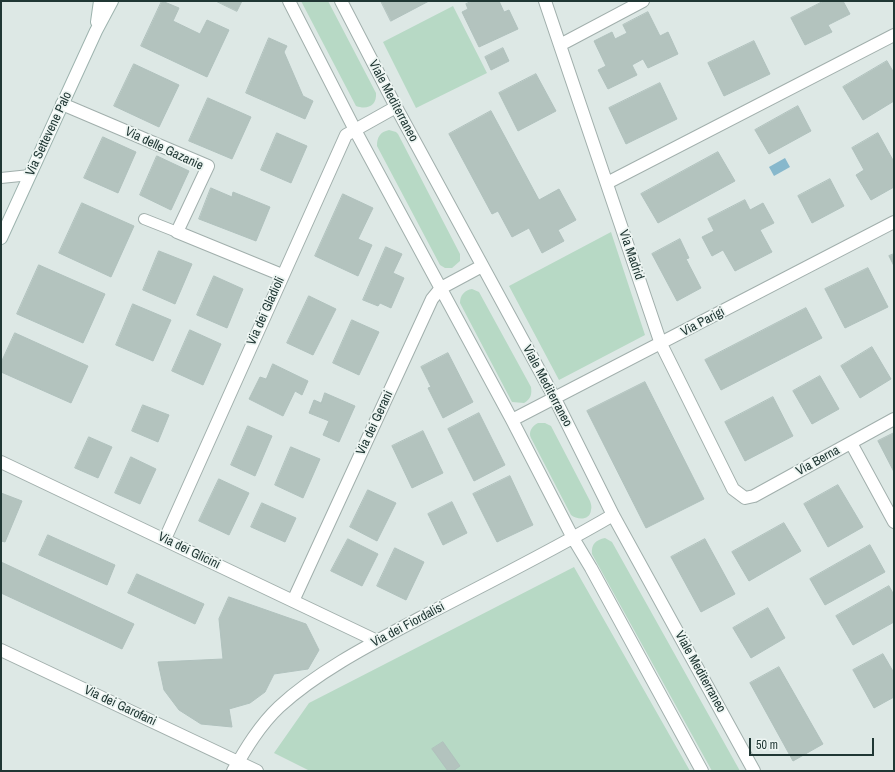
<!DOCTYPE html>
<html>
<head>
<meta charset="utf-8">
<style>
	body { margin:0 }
	#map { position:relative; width:895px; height:772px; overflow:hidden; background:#dde8e5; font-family:"Archivo Narrow",sans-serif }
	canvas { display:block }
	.frame { position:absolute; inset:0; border:2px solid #203734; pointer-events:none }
	.scale { position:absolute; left:749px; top:738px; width:125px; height:18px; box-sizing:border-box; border:2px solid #203734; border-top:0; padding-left:5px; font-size:12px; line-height:14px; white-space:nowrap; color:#203734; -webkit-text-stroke:3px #edf5f2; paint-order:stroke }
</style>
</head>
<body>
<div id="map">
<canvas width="895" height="772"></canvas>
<div class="frame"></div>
<div class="scale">50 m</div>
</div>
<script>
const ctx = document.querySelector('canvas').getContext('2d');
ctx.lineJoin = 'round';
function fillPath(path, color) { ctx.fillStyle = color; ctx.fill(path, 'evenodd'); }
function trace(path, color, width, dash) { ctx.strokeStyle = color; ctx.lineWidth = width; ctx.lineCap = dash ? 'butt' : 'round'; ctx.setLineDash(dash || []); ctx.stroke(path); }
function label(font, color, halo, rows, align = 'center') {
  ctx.font = font + ' "Archivo Narrow",sans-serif'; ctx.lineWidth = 3.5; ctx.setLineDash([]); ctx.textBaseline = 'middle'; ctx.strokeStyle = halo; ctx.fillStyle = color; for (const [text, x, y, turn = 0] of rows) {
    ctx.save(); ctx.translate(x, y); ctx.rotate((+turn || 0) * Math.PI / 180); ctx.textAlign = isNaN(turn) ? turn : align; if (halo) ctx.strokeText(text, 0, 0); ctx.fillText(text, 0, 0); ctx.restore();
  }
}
const green = new Path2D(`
	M301 1H328L376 93C377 106 367 110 356 106Z
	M453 6 487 73 416 108 383 42Z
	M389 130 396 132 398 134 460 254V261L452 268H445L440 265 377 146C377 137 380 132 389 130Z
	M611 232 645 335 559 380 509 286Z
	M472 289 479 292 531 387C532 394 531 399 524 403L512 402 460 303C460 295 465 290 472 289Z
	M538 423H545L551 426 590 501C591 504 592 507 591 510 590 521 577 520 571 515L531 438C528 432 532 426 538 423Z
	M605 538 612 542 740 771H712L592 554C591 544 596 540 605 538Z
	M574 567 690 771H310L274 753 309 703Z`);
const water = new Path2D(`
	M785 158 790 167 774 176 769 167Z`);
const building = new Path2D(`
	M162 1 179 8 173 21 200 34 207 20 229 30 207 77 141 46Z
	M216 1H242L237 11Z
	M381 1H429L391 21Z
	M473 1H499L504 12 509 10 518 29 479 47 462 12 468 9 466 4Z
	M824 1H843L850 14 828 25 832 32 805 45 791 18Z
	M648 12 660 36 668 32 678 54 648 68 643 59 632 65 637 75 608 89 598 70 606 66 594 41 612 32 615 39 627 33 623 25Z
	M269 38 287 46 284 52 303 96 313 101 305 119 246 93Z
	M754 41 770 74 724 96 708 63Z
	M503 48 509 61 491 70 485 57Z
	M887 61 894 73V101L863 120 843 87Z
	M134 64 179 85 159 127 114 106Z
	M536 74 556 111 518 131 499 93Z
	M660 83 677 119 626 144 609 108Z
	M208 98 251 117 232 159 189 141Z
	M798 106 811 131 769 154 755 130Z
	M491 111 539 200 559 189 576 220 558 230 564 241 542 253 529 228 512 237 498 211 492 214 449 134Z
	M277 133 307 146 291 183 261 170Z
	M878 133 894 162V187L871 200 856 175 864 170 852 148Z
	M103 137 136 152 118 193 84 178Z
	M718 152 735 181 658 223 641 194Z
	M157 156 189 171 171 210 140 195Z
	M830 179 844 206 812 223 798 196Z
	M211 188 232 197 233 192 270 207 256 241 199 219Z
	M343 194 373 208 358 239 372 245 358 276 315 256Z
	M745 200 750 210 763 203 774 223 760 230 772 252 735 271 723 250 712 256 702 237 714 231 708 219Z
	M82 203 134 226 111 277 59 253Z
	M680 239 689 258 686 259 701 288 677 301 652 254Z
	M386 247 402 254 393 273 404 278 391 308 380 303 378 306 363 300Z
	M159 251 192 264 175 304 143 290Z
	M894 254V266L889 256Z
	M39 265 105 294 83 343 17 314Z
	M868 268 888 307 845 328 825 289Z
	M214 276 243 289 227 328 197 315Z
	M309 296 336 309 313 355 287 343Z
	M133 304 171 320 153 361 116 345Z
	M806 308 822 338 721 390 705 360Z
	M352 320 379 332 359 375 333 363Z
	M190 330 221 344 203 385 172 371Z
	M15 333 88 366 71 403 1 372V363Z
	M872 347 891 379 860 398 841 366Z
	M448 353 473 402 443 418 428 388 431 387 421 367Z
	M273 364 308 381 302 395 295 391 283 416 249 399 260 377 266 379Z
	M820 376 839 409 812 424 793 391Z
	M645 382 704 499 646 528 587 411Z
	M325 393 355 406 339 442 323 435 329 421 309 413 314 400 321 403Z
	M773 397 793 436 745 461 725 422Z
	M143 405 169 415 158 442 132 431Z
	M479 413 505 465 474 481 448 429Z
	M248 426 272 436 255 476 231 465Z
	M423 431 443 473 412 488 392 446Z
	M894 433V472L878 441Z
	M89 437 112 447 98 478 75 468Z
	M291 447 320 459 303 498 275 485Z
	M131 457 156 469 140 504 115 493Z
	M510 476 533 525 497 542 473 494Z
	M219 479 249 493 229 535 199 521Z
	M838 485 863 527 828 547 804 504Z
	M368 490 396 503 377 541 350 527Z
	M1 493 22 501 5 542 1 541Z
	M452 502 467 533 443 545 428 514Z
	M262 503 296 518 285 542 251 527Z
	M784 523 801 551 749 581 732 552Z
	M48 535 115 565 107 585 39 555Z
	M348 539 378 554 362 586 331 571Z
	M705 539 735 594 701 612 671 557Z
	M870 545 885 572 825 605 810 579Z
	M395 548 424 562 406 600 377 586Z
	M1 562 134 624 122 649 1 593Z
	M137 574 204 604 195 624 128 593Z
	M889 586 894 595V622L853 645 836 616Z
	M229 597 306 624 319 650 308 669 274 674 265 692 250 703 229 709 232 727 201 724 179 710 164 690 158 662 223 659 219 619Z
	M768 608 785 638 751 658 733 628Z
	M883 654 894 673V697L874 708 853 670Z
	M779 667 823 744 793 761 750 683Z
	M443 742 460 766 453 771H448L432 749Z`);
const lane = new Path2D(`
	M1 178 30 175
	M144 219 177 232`);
const street = new Path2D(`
	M289 1 355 130 512 420 573 538 591 568 702 771
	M341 1 396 107 555 399 613 515 754 771
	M545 1 661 344 733 489 745 498 754 496 894 419
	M560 45 643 1
	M62 104 208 166 177 232 282 275
	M607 183 894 35
	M512 420 894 222
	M851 443 894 522
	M1 462 377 641
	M165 539 346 135 396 107
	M293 601 432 299 441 288 482 266
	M1 650 257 771
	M233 771C246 748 260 725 279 707 318 671 373 643 420 618 485 584 550 552 613 515`);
const secondary = new Path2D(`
	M97 22 100 1
	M1 238 96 31 112 1`);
const streetNames = [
	["Viale Mediterraneo",393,101,62],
	["Via Settevene Palo",49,134,-65],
	["Via delle Gazanie",164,149,25],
	["Via Madrid",631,255,71],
	["Via dei Gladioli",266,311,-66],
	["Via Parigi",703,322,-28],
	["Viale Mediterraneo",547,386,62],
	["Via dei Gerani",375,423,-65],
	["Via Berna",818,461,-29],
	["Via dei Glicini",189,551,26],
	["Via dei Fiordalisi",408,625,-28],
	["Viale Mediterraneo",700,672,61],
	["Via dei Garofani",120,706,25]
];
fillPath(green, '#b7d9c5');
fillPath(water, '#87b8cc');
fillPath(building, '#b3c3be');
trace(building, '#b0c1bd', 1);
trace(lane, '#a1afac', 12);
trace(street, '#a1afac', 14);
trace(secondary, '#9db3ae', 14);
trace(lane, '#fff', 10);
trace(street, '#fff', 12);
trace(secondary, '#fff', 12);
label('13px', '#203734', '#edf5f2', streetNames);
</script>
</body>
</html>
